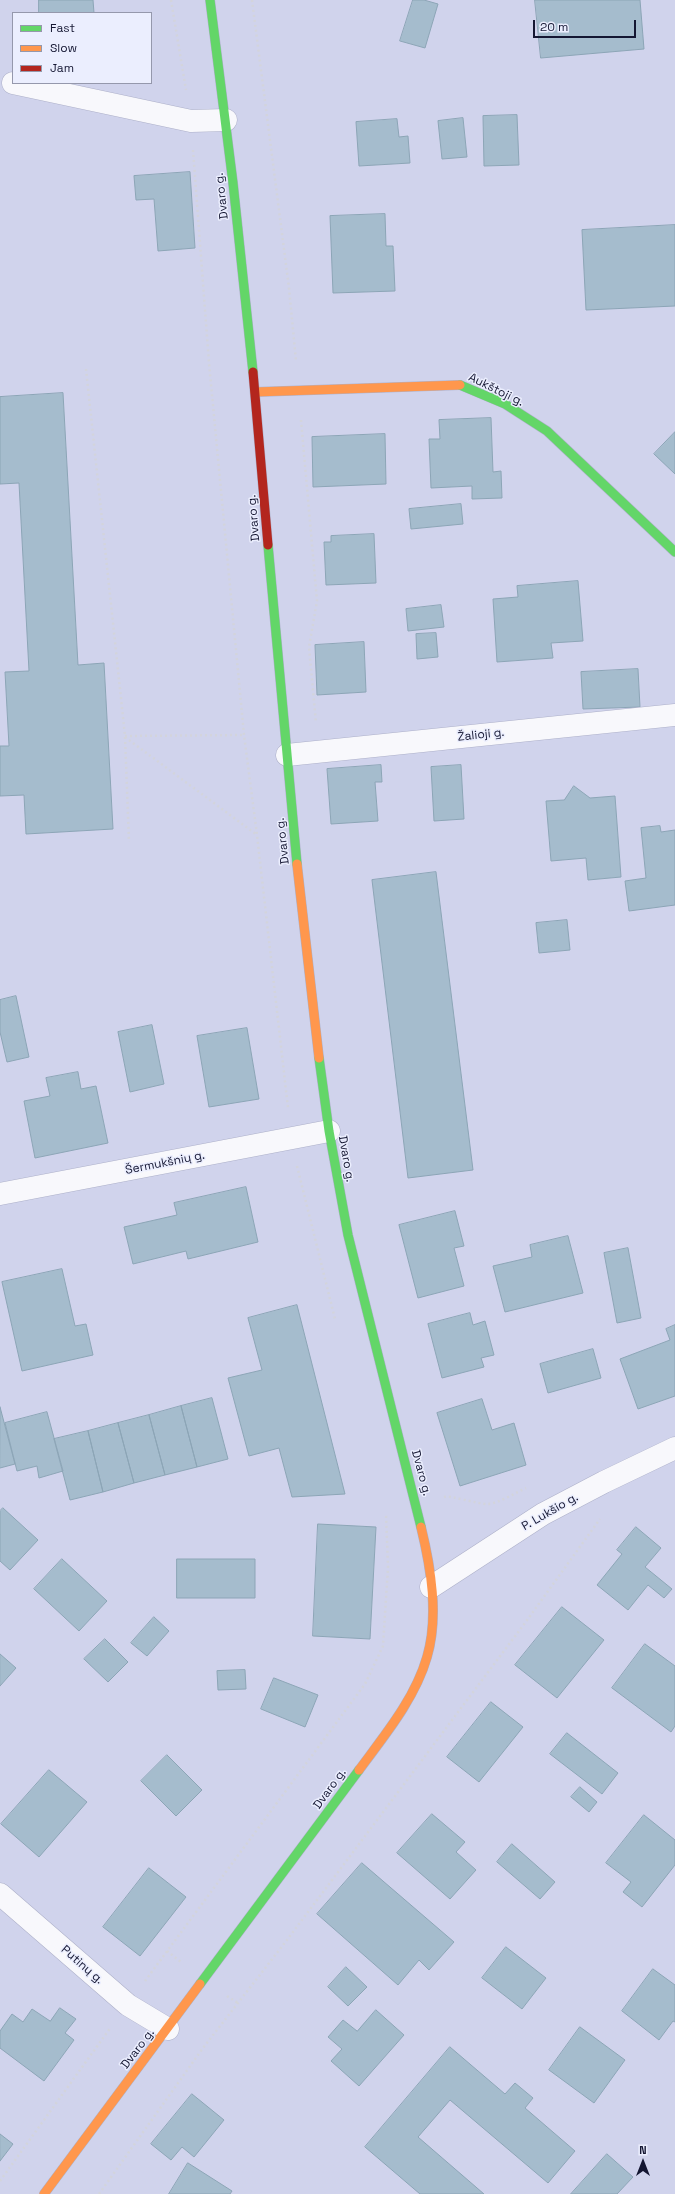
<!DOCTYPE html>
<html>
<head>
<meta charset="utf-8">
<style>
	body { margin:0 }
	#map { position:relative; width:675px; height:2194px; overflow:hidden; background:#d0d3ec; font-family:"Space Grotesk",sans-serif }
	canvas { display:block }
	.legend { position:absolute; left:12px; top:12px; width:140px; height:72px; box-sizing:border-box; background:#ebeefe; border:1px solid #9598ac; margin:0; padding:5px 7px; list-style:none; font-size:12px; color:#141632 }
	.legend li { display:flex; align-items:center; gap:8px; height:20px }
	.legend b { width:20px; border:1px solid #9598ac }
	.north { position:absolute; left:623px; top:2142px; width:40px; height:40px; -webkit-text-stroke:3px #ebeefe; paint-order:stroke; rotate:0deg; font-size:11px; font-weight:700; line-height:16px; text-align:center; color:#141632 }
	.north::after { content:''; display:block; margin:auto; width:14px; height:18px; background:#141632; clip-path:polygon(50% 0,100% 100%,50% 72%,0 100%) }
	.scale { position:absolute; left:533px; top:20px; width:103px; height:18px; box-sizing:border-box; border:2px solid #141632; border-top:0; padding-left:5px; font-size:12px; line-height:14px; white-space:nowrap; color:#141632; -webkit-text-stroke:3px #ebeefe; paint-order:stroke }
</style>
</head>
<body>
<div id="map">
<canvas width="675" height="2194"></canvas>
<ul class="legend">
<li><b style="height:5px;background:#63d668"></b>Fast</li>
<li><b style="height:5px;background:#ff974d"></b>Slow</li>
<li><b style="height:5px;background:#b3261e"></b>Jam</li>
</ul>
<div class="north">N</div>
<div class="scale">20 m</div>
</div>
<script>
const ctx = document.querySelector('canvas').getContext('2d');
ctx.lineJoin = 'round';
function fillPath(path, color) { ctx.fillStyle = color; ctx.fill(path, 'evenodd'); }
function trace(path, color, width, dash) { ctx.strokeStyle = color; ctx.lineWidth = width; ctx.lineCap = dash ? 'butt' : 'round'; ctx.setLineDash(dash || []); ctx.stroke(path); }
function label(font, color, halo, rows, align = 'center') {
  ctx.font = font + ' "Space Grotesk",sans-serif'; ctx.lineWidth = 3; ctx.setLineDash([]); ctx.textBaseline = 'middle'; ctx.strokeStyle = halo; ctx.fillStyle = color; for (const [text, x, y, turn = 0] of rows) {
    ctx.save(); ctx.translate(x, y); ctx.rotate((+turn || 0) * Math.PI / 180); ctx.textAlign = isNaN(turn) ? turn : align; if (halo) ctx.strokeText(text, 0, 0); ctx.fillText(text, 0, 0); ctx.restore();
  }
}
const building = new Path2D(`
	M39 0H93L94 13H39Z
	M413 0H424L438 4 425 48 400 41Z
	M535 0H640L644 49 541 58Z
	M517 115 519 165 484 166 483 116Z
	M463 118 467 157 442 159 438 121Z
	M397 119 399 137 408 136 410 163 359 166 356 122Z
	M190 172 195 248 158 251 154 199 136 200 134 176Z
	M385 214 386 246H393L395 291 333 293 330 216Z
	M675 225V306L586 310 582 230Z
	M63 393 78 665 104 663 113 829 26 834 24 795 0 796V746H9L5 672 29 671 19 483 0 484V397Z
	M491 418 493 472 501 471 502 498 472 499V486L431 488 429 439H440L439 420Z
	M675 432V474L654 454Z
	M385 434 386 484 313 487 312 437Z
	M461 504 463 524 411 529 409 509Z
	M374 534 376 583 326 585 324 542H331V536Z
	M578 581 583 641 551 643 553 658 497 662 493 599 518 597 517 586Z
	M441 605 444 627 408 631 406 609Z
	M436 633 438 657 417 659 416 634Z
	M364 642 366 692 317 695 315 645Z
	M638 669 640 707 583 709 581 672Z
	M381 765 382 782H375L378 821 331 824 327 769Z
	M461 765 464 819 434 821 431 767Z
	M574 786 590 798 615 796 621 877 588 880 586 858 551 861 546 801 564 800Z
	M660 826 661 832 675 830V905L629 911 625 881 646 878 641 828Z
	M436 872 473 1170 408 1178 372 880Z
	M567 920 570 950 539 953 536 923Z
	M16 996 29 1057 7 1062 0 1032V1000Z
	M152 1025 164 1084 130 1092 118 1032Z
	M247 1028 259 1099 209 1107 197 1036Z
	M78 1072 81 1089 96 1086 108 1143 35 1158 24 1101 50 1096 46 1078Z
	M246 1187 258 1242 188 1259 186 1251 133 1264 124 1227 177 1215 174 1203Z
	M455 1211 464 1246 454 1248 464 1286 418 1298 399 1225Z
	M568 1236 583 1293 505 1312 493 1266 532 1257 530 1245Z
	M628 1248 641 1318 617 1323 604 1253Z
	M62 1269 75 1326 86 1324 93 1355 22 1371 2 1282Z
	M297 1305 345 1494 292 1497 279 1448 249 1456 228 1378 262 1370 248 1318Z
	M470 1313 473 1325 485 1321 494 1355 481 1358 484 1367 442 1378 428 1324Z
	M675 1325V1396L638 1409 620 1359 670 1340 666 1329Z
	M593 1349 601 1378 548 1393 540 1364Z
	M212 1398 228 1459 197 1467 181 1406Z
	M482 1399 492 1430 514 1423 526 1465 460 1486 437 1413Z
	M181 1406 197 1467 165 1475 149 1415Z
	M0 1407 15 1464 0 1468Z
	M47 1412 63 1471 39 1478 37 1466 17 1471 5 1423Z
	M149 1415 165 1475 134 1483 118 1423Z
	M118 1423 134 1483 103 1492 88 1431Z
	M88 1431 103 1492 70 1500 54 1439Z
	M3 1508 38 1540 10 1570 0 1561V1511Z
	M318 1524 376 1527 370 1639 313 1636Z
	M636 1527 661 1548 645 1567 672 1589 664 1598 648 1585 628 1610 597 1585 622 1554 617 1550Z
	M62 1559 107 1601 79 1631 34 1589Z
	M177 1559H255V1598H177Z
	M562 1607 604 1640 557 1698 515 1665Z
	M154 1617 169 1631 147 1656 131 1643Z
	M105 1639 128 1662 108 1682 84 1659Z
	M645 1644 675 1666V1726L671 1732 612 1688Z
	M0 1654 16 1668 0 1686Z
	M245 1670 246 1689 218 1690 217 1671Z
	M274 1678 318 1695 305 1727 261 1709Z
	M491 1702 523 1727 479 1782 447 1757Z
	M567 1733 618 1773 602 1794 550 1754Z
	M167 1755 202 1790 176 1816 141 1781Z
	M49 1770 87 1802 39 1857 1 1824Z
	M580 1787 597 1802 589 1812 571 1797Z
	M432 1814 465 1842 456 1852 476 1870 450 1899 397 1853Z
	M644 1815 675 1840V1865L642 1907 623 1892 631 1882 606 1863Z
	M512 1844 555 1882 540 1899 497 1862Z
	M362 1863 454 1942 429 1970 419 1960 398 1985 317 1914Z
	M149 1868 186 1897 140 1956 103 1927Z
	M506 1947 546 1978 522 2009 482 1978Z
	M346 1967 367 1987 348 2006 328 1987Z
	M653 1969 675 1985V2022L673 2021 659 2040 622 2011Z
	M60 2008 76 2019 65 2033 74 2040 44 2081 0 2048V2031L12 2014 23 2022 32 2009 50 2021Z
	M376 2010 404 2035 359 2086 331 2061 342 2049 328 2037 343 2020 357 2031Z
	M580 2027 625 2060 594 2103 549 2070Z
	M450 2047 505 2094 515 2083 533 2098 525 2108 575 2151 548 2183 450 2100 418 2137 484 2194H420L365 2147Z
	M192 2094 224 2120 194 2157 182 2147 171 2160 151 2144Z
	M0 2134 13 2144 0 2161Z
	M607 2154 633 2177 617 2194H571Z
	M188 2163 232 2191 230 2194H169Z`);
const path = new Path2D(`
	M171 0 186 90
	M252 0 289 288 296 361
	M193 150 209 363 244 735 257 835 288 1108
	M86 369 125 736 129 842
	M301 420 317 601 309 647 316 723
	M125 736 244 735
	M125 737 257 835
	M297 1166 335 1319
	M444 1497C451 1495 476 1504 488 1504 497 1504 517 1492 526 1488
	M167 1951 181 1962
	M145 1981 365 1684 383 1646 388 1567 386 1513
	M227 1996 238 2003
	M0 2181 111 2027
	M99 2194 203 2048 287 1940 525 1623 600 1519`);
const street = new Path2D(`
	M13 83 191 121 226 120
	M287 755 675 715
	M0 1194 329 1131
	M431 1587 543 1514 604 1482 675 1448
	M0 1894 128 2005 168 2029`);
const fast = new Path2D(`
	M210 0 233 183 253 372
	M460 385 505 404 547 431 675 552
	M268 545 297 864
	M319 1058 329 1131 348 1235 421 1527
	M200 1984 359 1770`);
const slow = new Path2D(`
	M255 392 460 385
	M297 864 319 1058
	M359 1770C384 1736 415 1699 427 1657 439 1616 431 1568 421 1527
	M44 2194 200 1984`);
const jam = new Path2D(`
	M253 372 268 545`);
const streetNames = [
	["Dvaro g.",222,196,-96],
	["Aukštoji g.",496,390,26],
	["Dvaro g.",254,518,-95],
	["Žalioji g.",481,735,-6],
	["Dvaro g.",283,841,-96],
	["Dvaro g.",346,1159,80],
	["Šermukšnių g.",165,1163,-11],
	["Dvaro g.",421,1473,75],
	["P. Lukšio g.",550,1512,-30],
	["Dvaro g.",330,1789,-54],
	["Putinų g.",82,1965,41],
	["Dvaro g.",138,2049,-53]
];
fillPath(building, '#a5bccd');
trace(building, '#8ca5b6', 1);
trace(street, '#adb0c9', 23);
trace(fast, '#adb0c9', 10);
trace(slow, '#adb0c9', 10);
trace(jam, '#adb0c9', 10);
trace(path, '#d3d4dc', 2.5, [2, 3]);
trace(street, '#f8f8fc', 22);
trace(fast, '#63d668', 9);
trace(slow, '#ff974d', 9);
trace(jam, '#b3261e', 9);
label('12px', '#141632', '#ebeefe', streetNames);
</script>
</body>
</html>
